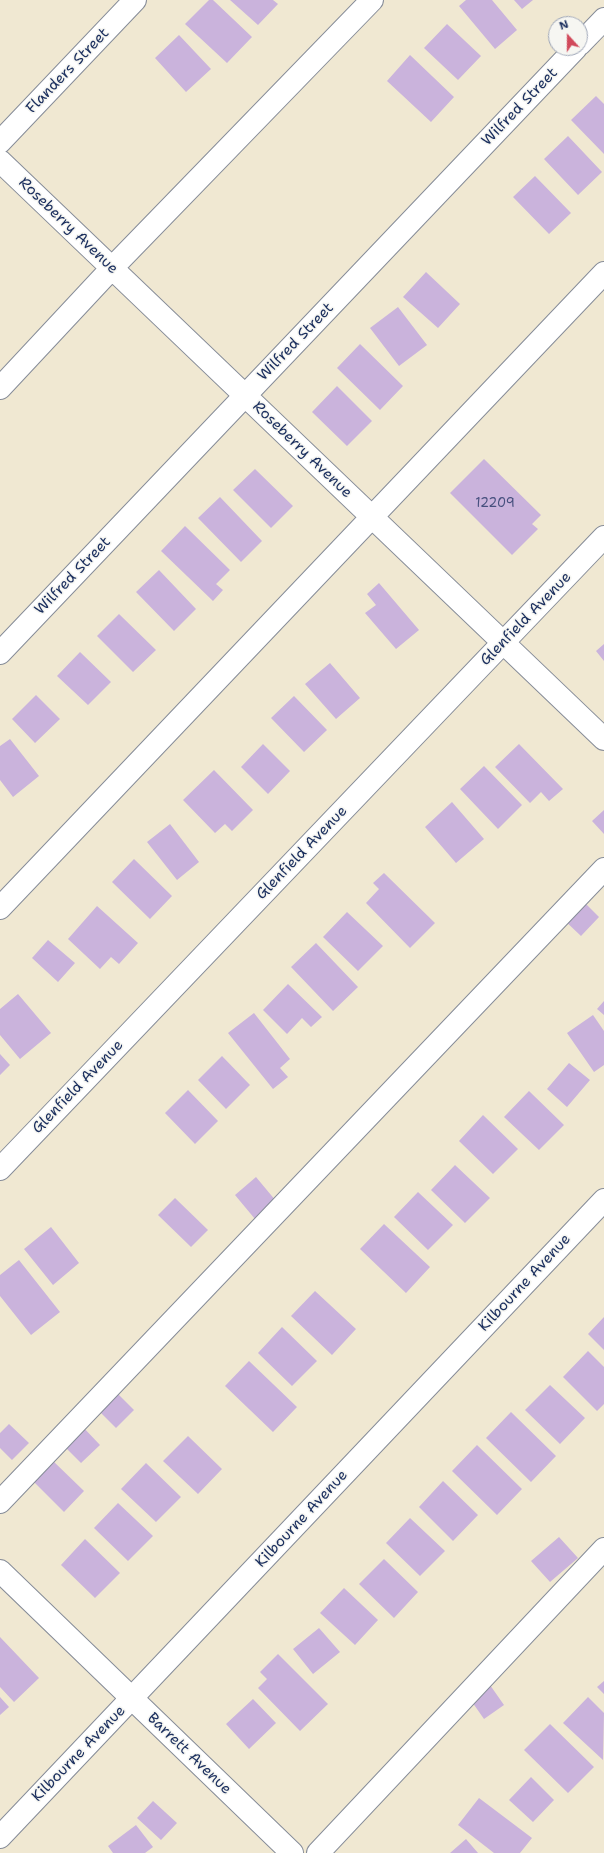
<!DOCTYPE html>
<html>
<head>
<meta charset="utf-8">
<style>
	body { margin:0 }
	#map { position:relative; width:604px; height:1853px; overflow:hidden; background:#f0e8d2; font-family:"Shantell Sans",sans-serif }
	canvas { display:block }
	.north { position:absolute; left:548px; top:16px; width:40px; height:40px; box-sizing:border-box; background:#f6f6f2; border:1px solid #9ea6b7; border-radius:50%; rotate:339deg; font-size:11px; font-weight:700; line-height:16px; text-align:center; color:#1b2f5e }
	.north::after { content:''; display:block; margin:auto; width:14px; height:18px; background:#d1495b; clip-path:polygon(50% 0,100% 100%,50% 72%,0 100%) }
</style>
</head>
<body>
<div id="map">
<canvas width="604" height="1853"></canvas>
<div class="north">N</div>
</div>
<script>
const ctx = document.querySelector('canvas').getContext('2d');
ctx.lineJoin = 'round';
function fillPath(path, color) { ctx.fillStyle = color; ctx.fill(path, 'evenodd'); }
function trace(path, color, width, dash) { ctx.strokeStyle = color; ctx.lineWidth = width; ctx.lineCap = dash ? 'butt' : 'round'; ctx.setLineDash(dash || []); ctx.stroke(path); }
function label(font, color, halo, rows, align = 'center') {
  ctx.font = font + ' "Shantell Sans",sans-serif'; ctx.lineWidth = 3; ctx.setLineDash([]); ctx.textBaseline = 'middle'; ctx.strokeStyle = halo; ctx.fillStyle = color; for (const [text, x, y, turn = 0] of rows) {
    ctx.save(); ctx.translate(x, y); ctx.rotate((+turn || 0) * Math.PI / 180); ctx.textAlign = isNaN(turn) ? turn : align; if (halo) ctx.strokeText(text, 0, 0); ctx.fillText(text, 0, 0); ctx.restore();
  }
}
const building = new Path2D(`
	M209 0H213L252 37 227 63 185 24Z
	M230 0H273L278 4 258 25Z
	M466 0H492L517 30 495 49 459 6Z
	M514 0H533L522 9Z
	M447 24 481 56 458 80 424 48Z
	M179 35 211 69 186 92 155 58Z
	M410 55 454 97 431 122 387 81Z
	M596 96 604 104V154L571 120Z
	M568 136 602 172 578 195 544 159Z
	M535 176 571 213 549 234 513 197Z
	M426 272 460 304 438 328 403 297Z
	M398 307 427 345 399 366 370 328Z
	M360 344 403 386 380 410 337 368Z
	M337 386 372 421 347 446 312 412Z
	M484 459 541 515 532 524 538 529 512 555 450 493Z
	M255 469 293 506 271 528 233 490Z
	M220 497 262 541 241 562 198 518Z
	M185 526 230 570 216 584 223 590 213 601 161 551Z
	M159 570 196 609 174 631 136 592Z
	M379 583 419 630 396 649 365 613 376 605 367 594Z
	M119 614 156 650 133 672 97 636Z
	M604 644V661L596 651Z
	M80 652 111 682 88 705 57 676Z
	M330 663 360 698 336 719 305 684Z
	M36 695 60 719 35 743 12 719Z
	M294 696 327 730 304 752 271 718Z
	M10 739 39 776 13 797 0 780V746Z
	M263 744 290 771 268 794 241 767Z
	M519 744 563 789 549 801 541 792 530 803 495 767Z
	M484 766 522 805 498 829 460 789Z
	M214 770 253 810 232 831 225 824 215 833 183 800Z
	M452 802 484 839 456 863 425 827Z
	M604 810V834L592 821Z
	M170 824 199 862 177 880 147 842Z
	M134 859 172 896 150 919 112 882Z
	M384 873 435 923 410 948 366 903 379 889 373 883Z
	M582 900 599 917 581 936 563 919Z
	M97 906 138 943 119 964 111 957 100 969 68 939Z
	M347 912 383 946 358 971 323 937Z
	M48 940 75 963 58 982 32 958Z
	M316 943 358 987 333 1011 291 967Z
	M288 984 322 1017 311 1027 302 1018 287 1034 263 1010Z
	M18 994 51 1033 20 1059 0 1035V1009Z
	M604 1001V1015L597 1009Z
	M254 1013 290 1059 280 1068 288 1077 273 1089 228 1033Z
	M593 1015 604 1031V1065L594 1072 567 1033Z
	M0 1054 10 1065 0 1075Z
	M222 1056 250 1085 226 1109 198 1080Z
	M569 1063 590 1080 567 1107 547 1089Z
	M188 1090 218 1121 195 1144 165 1113Z
	M529 1091 564 1125 539 1150 504 1117Z
	M483 1115 518 1149 493 1174 459 1141Z
	M455 1165 490 1198 465 1223 431 1190Z
	M256 1177 276 1201 255 1219 235 1195Z
	M418 1192 453 1225 428 1250 394 1217Z
	M175 1198 208 1230 191 1247 158 1215Z
	M384 1224 430 1267 406 1293 360 1249Z
	M51 1227 79 1263 53 1285 24 1249Z
	M19 1260 60 1312 31 1335 0 1296V1275Z
	M315 1291 356 1329 332 1355 291 1316Z
	M604 1317V1350L588 1334Z
	M282 1327 317 1361 292 1386 258 1353Z
	M588 1351 604 1367V1404L597 1411 563 1377Z
	M249 1361 297 1407 273 1432 225 1386Z
	M550 1385 585 1418 560 1444 525 1410Z
	M116 1392 134 1410 116 1428 98 1410Z
	M511 1412 556 1456 531 1482 486 1438Z
	M9 1424 29 1443 12 1460 0 1448V1433Z
	M81 1425 100 1445 81 1463 62 1444Z
	M188 1436 222 1469 198 1494 163 1461Z
	M477 1445 522 1489 497 1515 452 1471Z
	M51 1459 84 1491 64 1512 31 1479Z
	M146 1463 181 1497 156 1522 121 1489Z
	M443 1481 478 1515 453 1541 419 1507Z
	M118 1503 153 1536 128 1561 94 1528Z
	M410 1518 445 1551 420 1576 386 1543Z
	M559 1537 578 1558 550 1582 531 1561Z
	M85 1539 120 1573 95 1598 61 1565Z
	M384 1559 418 1592 394 1618 359 1584Z
	M344 1588 378 1620 355 1645 320 1613Z
	M319 1628 340 1652 313 1674 293 1649Z
	M0 1637 39 1678 14 1702 0 1687Z
	M278 1654 328 1704 300 1731 258 1688 267 1679 260 1672Z
	M604 1681V1694L597 1687Z
	M490 1685 504 1705 484 1719 470 1699Z
	M0 1697 9 1707 0 1715Z
	M588 1697 604 1713 603 1760 563 1723Z
	M253 1699 276 1723 249 1749 226 1724Z
	M550 1724 594 1767 568 1793 524 1750Z
	M531 1777 554 1800 533 1822 509 1800Z
	M479 1798 532 1838 520 1853H494L458 1825Z
	M153 1801 177 1823 161 1840 137 1818Z
	M136 1825 153 1847 145 1853H113L108 1846Z
	M466 1839 478 1853H450Z`);
const minor = new Path2D(`
	M580 44 604 19
	M0 142 135 0
	M0 161 604 739
	M0 388 112 268 372 0
	M0 653 576 48
	M0 908 604 273
	M0 1169 604 537
	M0 1502 604 869
	M0 1571 292 1853
	M0 1837 604 1200
	M318 1853 604 1549`);
const numberNames = [
	["12209",495,504]
];
const streetNames = [
	["Flanders Street",68,71,-46],
	["Wilfred Street",520,107,-46],
	["Roseberry Avenue",68,226,44],
	["Wilfred Street",296,342,-46],
	["Roseberry Avenue",302,450,44],
	["Wilfred Street",73,576,-46],
	["Glenfield Avenue",526,619,-46],
	["Glenfield Avenue",302,853,-46],
	["Glenfield Avenue",78,1087,-46],
	["Kilbourne Avenue",525,1283,-47],
	["Kilbourne Avenue",302,1519,-47],
	["Kilbourne Avenue",79,1754,-46],
	["Barrett Avenue",189,1754,44]
];
fillPath(building, '#cab3dc');
trace(minor, '#868c98', 24);
trace(minor, '#fff', 22);
label('13px', '#47507e', null, numberNames);
label('15px', '#1b2f5e', '#f6f6f2', streetNames);
</script>
</body>
</html>
